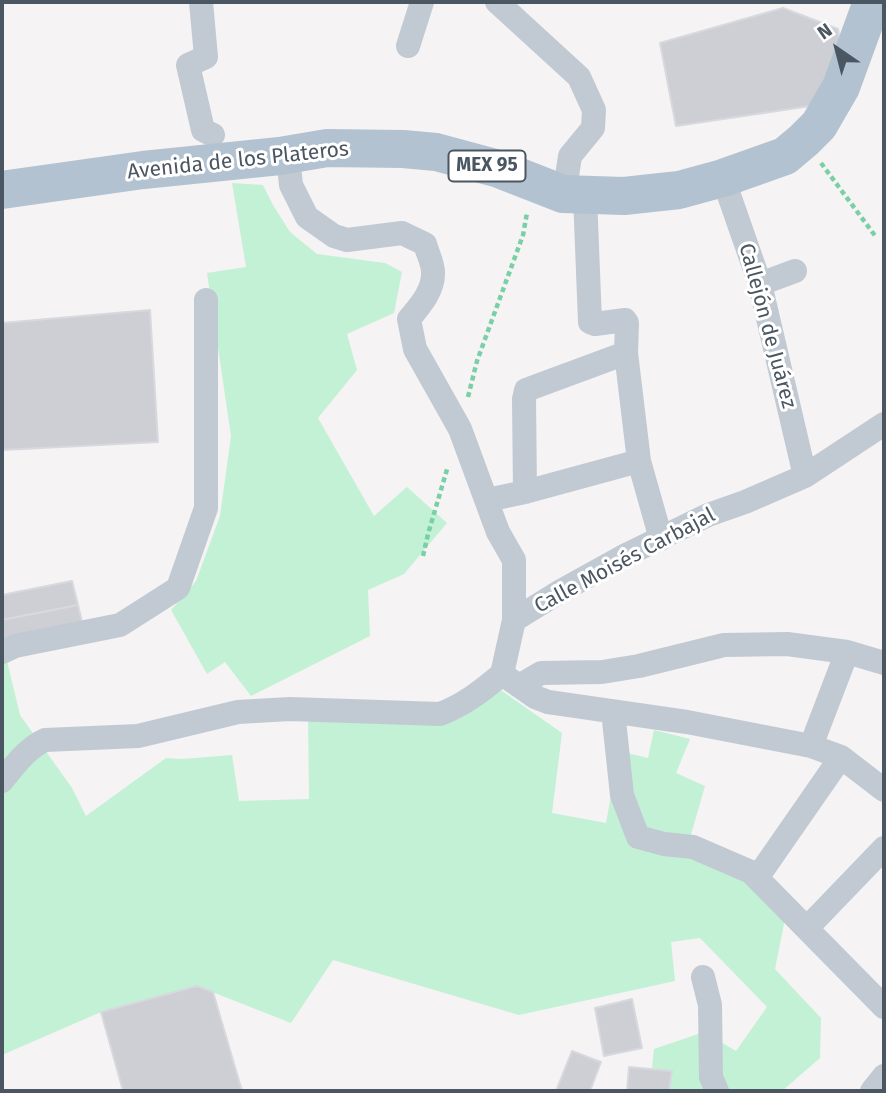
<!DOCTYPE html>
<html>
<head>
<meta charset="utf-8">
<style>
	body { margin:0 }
	#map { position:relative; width:886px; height:1093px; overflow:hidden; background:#f5f3f3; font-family:"Fira Sans",sans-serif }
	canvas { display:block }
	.frame { position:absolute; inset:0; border:4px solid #4a5661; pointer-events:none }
	.north { position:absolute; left:802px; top:14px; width:70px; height:70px; -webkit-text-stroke:5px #fff; paint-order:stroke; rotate:325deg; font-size:19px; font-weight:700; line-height:28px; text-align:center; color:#4a5661 }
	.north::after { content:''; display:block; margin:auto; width:24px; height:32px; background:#4a5661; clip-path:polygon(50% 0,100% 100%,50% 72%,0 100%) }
</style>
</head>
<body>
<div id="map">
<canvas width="886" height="1093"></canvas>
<div class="frame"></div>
<div class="north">N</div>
</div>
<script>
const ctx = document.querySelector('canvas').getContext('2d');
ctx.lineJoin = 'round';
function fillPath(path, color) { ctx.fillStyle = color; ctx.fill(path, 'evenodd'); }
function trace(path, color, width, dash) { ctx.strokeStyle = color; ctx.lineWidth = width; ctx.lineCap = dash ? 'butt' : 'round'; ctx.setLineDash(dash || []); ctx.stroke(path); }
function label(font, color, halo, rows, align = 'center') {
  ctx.font = font + ' "Fira Sans",sans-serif'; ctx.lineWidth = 6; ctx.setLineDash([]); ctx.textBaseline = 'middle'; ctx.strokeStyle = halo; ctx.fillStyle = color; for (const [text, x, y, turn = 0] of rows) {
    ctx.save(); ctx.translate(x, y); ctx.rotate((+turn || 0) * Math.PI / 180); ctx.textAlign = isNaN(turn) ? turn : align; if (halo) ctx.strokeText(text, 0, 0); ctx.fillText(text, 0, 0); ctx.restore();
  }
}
const green = new Path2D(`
	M232 183 263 185 273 205 290 232 317 254 385 263 402 272 394 313 347 334 357 370 318 418 374 516 407 487 447 523 404 574 368 590 370 636 251 696 225 662 207 674 171 610 196 581 220 516 231 436 207 273 246 267Z
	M7 661 20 715 72 788 86 816 166 758 182 759 232 755 239 801 309 799 308 713 450 721 492 684 562 733 552 813 606 823 619 751 648 758 654 730 690 739 676 773 705 786 690 838 787 909 775 969 821 1018 820 1058 782 1091H669L672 1072 652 1068 654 1049 704 1032 736 1051 767 1007 700 938 671 942 675 981 519 1015 333 960 291 1023 197 986 101 1012 2 1055V663Z`);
const building = new Path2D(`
	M783 8 838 29 843 61 824 104 676 126 660 43Z
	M150 310 158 442 2 450V323Z
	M72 581 78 605 2 620V595Z
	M78 605 83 626 2 643V620Z
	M197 986 213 992 242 1091H123L101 1012Z
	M632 999 642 1048 604 1056 595 1008Z
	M572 1051 601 1062 590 1091H556Z
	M629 1067 672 1071 669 1091H627Z`);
const path = new Path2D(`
	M821 163 876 237
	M468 397 477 361 523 235 527 213
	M423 556 428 534 448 466`);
const street = new Path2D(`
	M201 2 206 57 188 65 203 130 213 135
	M497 2 579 77 594 110 593 128 570 156 566 183
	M408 46 422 2
	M288 155 291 185 307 217 334 236 347 240 402 233 425 244C427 252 433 263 433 272 434 290 420 306 409 319L415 349 460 429 498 532 514 560V620L502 674
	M723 178 760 284 805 476
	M585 196 590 322 595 324 625 320 627 323 626 353 639 461 661 539
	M760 284 795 271
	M525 492 524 399 526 390 626 353
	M487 500 525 492 639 461
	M514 620 561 591 626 555 708 515 745 502 805 476 884 424
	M2 652 15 646 120 625 178 588 206 508V300
	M502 674 535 697 548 702 687 722 811 746 841 757 884 790
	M519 686 541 673 602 672 639 666 724 645 787 644 847 652 884 663
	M613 711 622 795 638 837 664 844 693 847 751 872 884 1007
	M811 746 847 652
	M2 781C15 765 26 749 45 740L138 736 238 712 290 709 440 714C464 705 483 690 502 674
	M757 878 841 757
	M807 928 884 848
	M703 977 710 1005 711 1077 717 1091
	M872 1091 884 1076`);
const primary = new Path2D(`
	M2 190 143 170 280 156 327 148 403 149 436 152 499 169 563 194 624 196 679 190 723 178 785 156 804 140 819 125 841 87 872 2`);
const shields = [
	[487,166,77]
];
const shieldNames = [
	["MEX 95",487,166]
];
const streetNames = [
	["Avenida de los Plateros",238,161,-6],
	["Callejón de Juárez",767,326,75],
	["Calle Moisés Carbajal",625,561,-28]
];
fillPath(green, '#c3f1d5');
fillPath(building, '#cdcfd5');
trace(building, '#d7d9de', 2);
trace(path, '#7ad0a6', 4.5, [5, 3.5]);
trace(street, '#c1cad2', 24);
trace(primary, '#b3c2d1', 38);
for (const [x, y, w] of shields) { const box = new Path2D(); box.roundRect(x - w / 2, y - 15.5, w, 31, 5); ctx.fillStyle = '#fff'; ctx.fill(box); trace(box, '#4a5661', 2); }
label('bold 19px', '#4a5661', null, shieldNames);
label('21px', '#4a5661', '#fff', streetNames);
</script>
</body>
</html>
